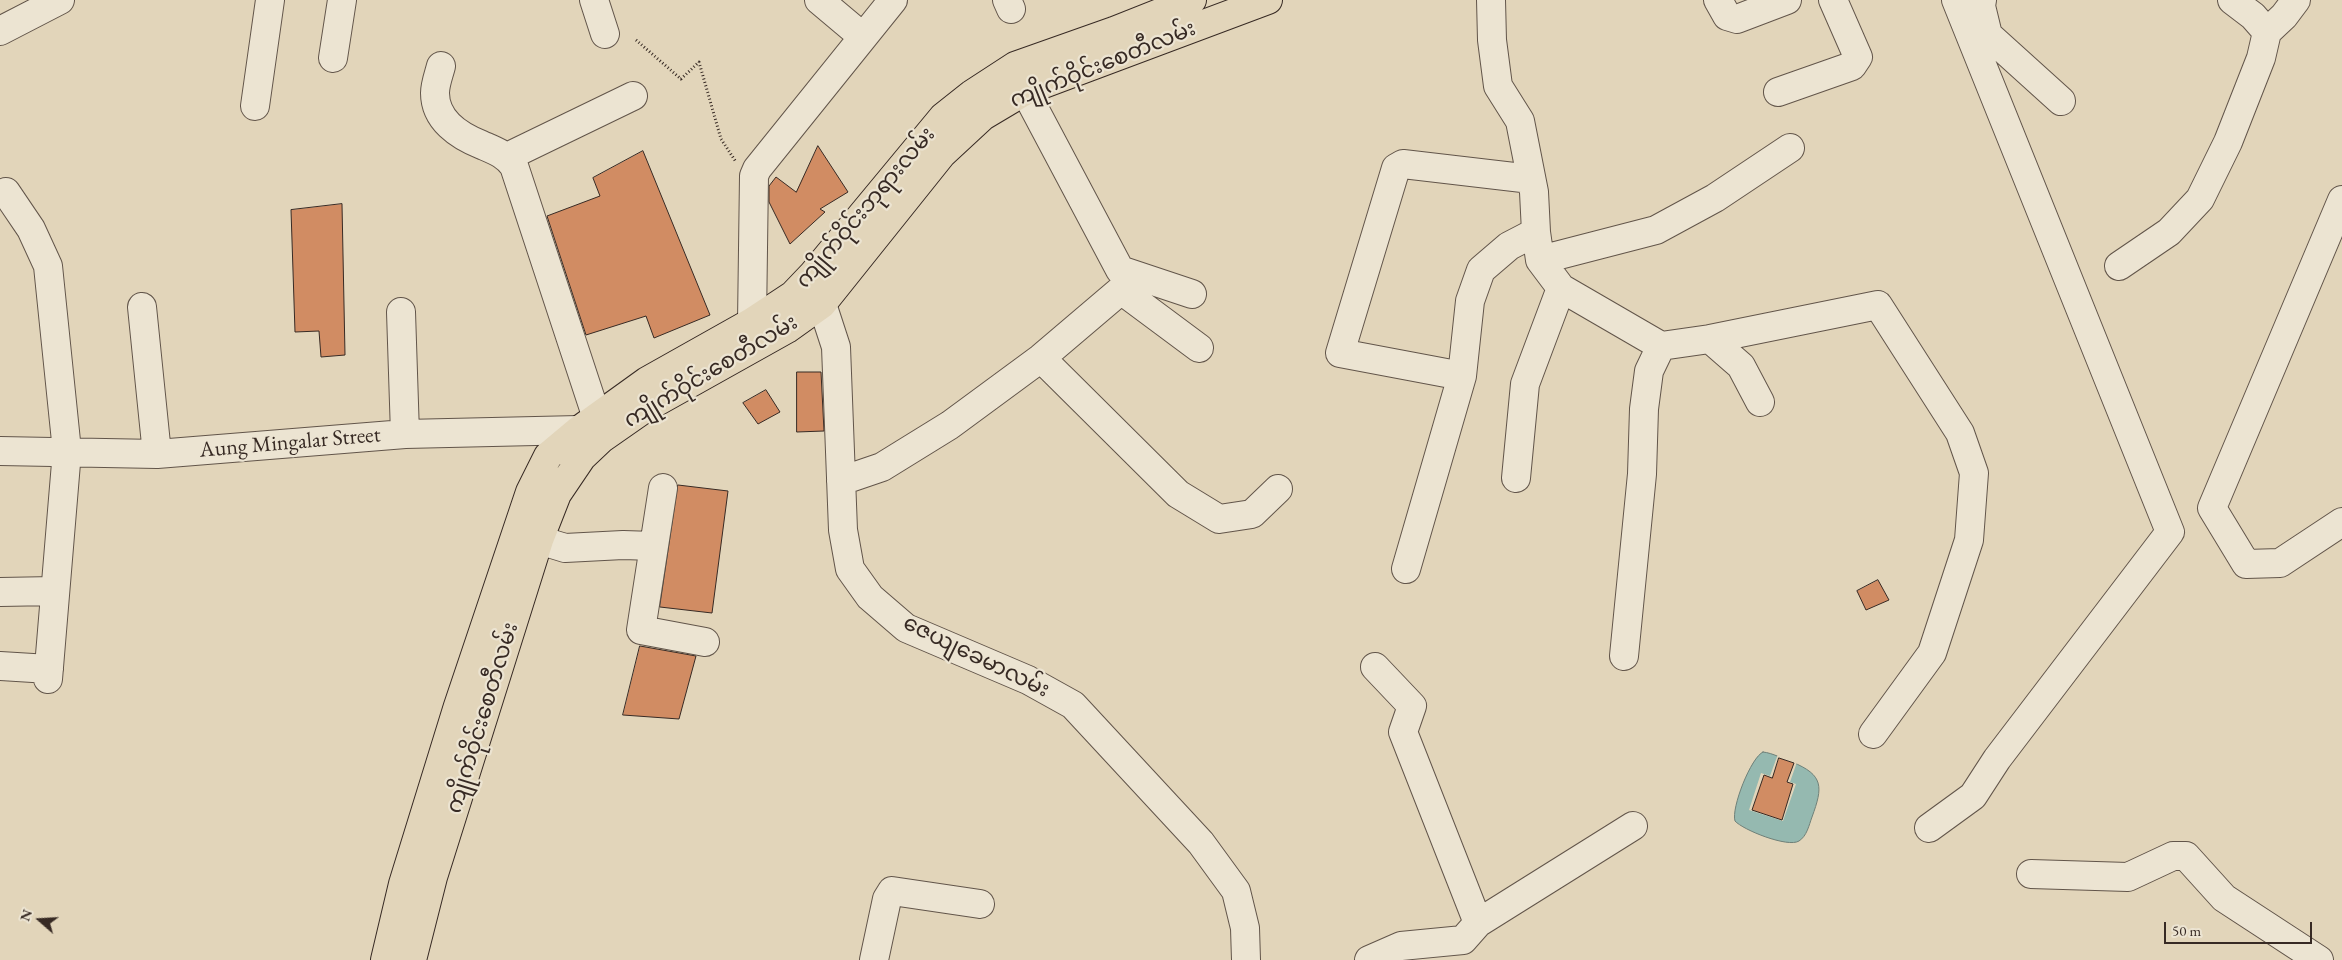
<!DOCTYPE html>
<html>
<head>
<meta charset="utf-8">
<style>
	body { margin:0 }
	#map { position:relative; width:2342px; height:960px; overflow:hidden; background:#e2d5ba; font-family:"EB Garamond",serif }
	canvas { display:block }
	.north { position:absolute; left:15px; top:895px; width:50px; height:50px; -webkit-text-stroke:4px #ece4d2; paint-order:stroke; rotate:289deg; font-size:14px; font-weight:700; line-height:20px; text-align:center; color:#372a24 }
	.north::after { content:''; display:block; margin:auto; width:18px; height:22px; background:#372a24; clip-path:polygon(50% 0,100% 100%,50% 72%,0 100%) }
	.scale { position:absolute; left:2164px; top:922px; width:148px; height:22px; box-sizing:border-box; border:2px solid #372a24; border-top:0; padding-left:6px; font-size:15px; line-height:18px; white-space:nowrap; color:#372a24; -webkit-text-stroke:4px #ece4d2; paint-order:stroke }
</style>
</head>
<body>
<div id="map">
<canvas width="2342" height="960"></canvas>
<div class="north">N</div>
<div class="scale">50 m</div>
</div>
<script>
const ctx = document.querySelector('canvas').getContext('2d');
ctx.lineJoin = 'round';
function fillPath(path, color) { ctx.fillStyle = color; ctx.fill(path, 'evenodd'); }
function trace(path, color, width, dash) { ctx.strokeStyle = color; ctx.lineWidth = width; ctx.lineCap = dash ? 'butt' : 'round'; ctx.setLineDash(dash || []); ctx.stroke(path); }
function label(font, color, halo, rows, align = 'center') {
  ctx.font = font + ' "EB Garamond","Noto Sans Myanmar",serif'; ctx.lineWidth = 4.5; ctx.setLineDash([]); ctx.textBaseline = 'middle'; ctx.strokeStyle = halo; ctx.fillStyle = color; for (const [text, x, y, turn = 0] of rows) {
    ctx.save(); ctx.translate(x, y); ctx.rotate((+turn || 0) * Math.PI / 180); ctx.textAlign = isNaN(turn) ? turn : align; if (halo) ctx.strokeText(text, 0, 0); ctx.fillText(text, 0, 0); ctx.restore();
  }
}
const water = new Path2D(`
	M1763 752C1773 753 1783 759 1792 762 1824 775 1823 787 1812 817 1809 825 1807 836 1799 841 1788 848 1743 830 1735 821 1731 808 1751 757 1763 752Z`);
const pier = new Path2D(`
	M1778 754 1797 762 1790 782 1796 784 1783 821 1749 810 1761 773 1770 776Z`);
const building = new Path2D(`
	M818 146 848 192 820 209 825 212 790 244 769 202V186L776 177 796 192Z
	M643 151 710 315 654 338 646 316 586 335 547 216 600 196 593 178Z
	M342 204 345 355 321 357 319 331 295 332 291 210Z
	M797 372H821L824 431 797 432Z
	M766 390 780 412 758 424 743 403Z
	M678 485 728 491 712 613 660 607Z
	M1878 580 1889 600 1866 610 1857 591Z
	M640 646 696 656 679 719 623 715Z
	M1779 758 1794 763 1787 782 1793 784 1782 820 1752 810 1764 775 1772 778Z`);
const path = new Path2D(`
	M636 40 681 79 699 62 721 139 736 162`);
const minor = new Path2D(`
	M594 0 605 34
	M819 0 863 37
	M1007 0 1011 9
	M1718 0 1727 16 1737 19 1787 0
	M1982 0 1981 6 1988 35 2061 101
	M0 31 60 0
	M2267 32 2284 16 2296 0
	M333 58 342 0
	M441 66C439 74 435 84 435 93 435 120 459 136 482 145 496 151 505 154 514 166L597 418
	M1012 73 1025 91 1120 270 1192 294
	M1778 92 1852 66 1858 57 1833 0
	M255 106 270 0
	M507 157 633 96
	M6 192 31 229 48 266 67 451 48 679
	M2342 200 2212 508 2246 564 2280 563 2342 522
	M1536 232 1540 260 1561 288 1661 346 1649 371 1644 409 1642 474 1624 656
	M1540 260 1656 230 1715 198 1790 148
	M2119 266 2169 232 2200 199 2228 142 2261 58 2267 32 2253 16 2232 0
	M808 287 822 304 836 347 843 530 850 569 870 597 906 628 1028 680 1073 705 1201 843 1236 891 1245 928 1246 960
	M142 307 157 454
	M401 312 405 434
	M752 322 754 176 757 169 893 0
	M1710 339 1878 305 1960 433 1974 473 1969 540 1932 653 1873 734
	M1661 346 1710 339 1741 366 1760 402
	M1041 358 1178 494 1219 519 1252 514 1278 489
	M1462 376 1340 353 1396 168 1403 164 1531 179
	M0 451 157 454 405 434 579 430 594 436
	M1516 478 1525 384 1561 288
	M841 481 882 467 950 425 1041 358 1121 290 1199 348
	M539 540 565 548 623 545 654 546 641 630 705 642
	M654 546 663 488
	M1406 569 1462 376 1470 301 1481 270 1509 246 1536 232 1534 192 1520 121 1498 86 1492 40 1491 0
	M0 592 54 591
	M0 666 49 669
	M1929 828 1973 796 1997 759 2170 532 1956 0
	M2031 874 2128 877 2173 856H2186L2224 898 2319 960
	M1478 923 1633 826
	M874 960 887 899 892 891 980 904
	M1369 960 1401 946 1463 940 1478 923 1403 732 1412 706 1375 667`);
const major = new Path2D(`
	M385 960 403 884 458 706 530 492 548 456 579 430 647 381 752 322 793 295 813 274 943 117 972 94 1015 66 1114 31 1192 0
	M412 960 433 877 539 540 557 494 582 457 601 439 644 409 787 329 822 304 942 154 983 116 1025 91 1268 0`);
const streetNames = [
	["ကျိုက်ဝိုင်းစေတီလမ်း",1103,65,-22],
	["ကျိုက်ဝိုင်းဘုရားလမ်း",866,208,-50],
	["ကျိုက်ဝိုင်းစေတီလမ်း",711,372,-31],
	["Aung Mingalar Street",290,443,-5],
	["ဇေယျခေမာလမ်း",976,657,26],
	["ကျိုက်ဝိုင်းစေတီလမ်း",483,718,-73]
];
fillPath(water, '#95b9b0');
trace(water, '#6f8078', 1);
fillPath(pier, '#e2d5ba');
fillPath(building, '#d18c63');
trace(building, '#372a24', 1);
trace(minor, '#62554a', 30);
trace(major, '#372a24', 30);
trace(path, '#372a24', 3, [1, 2.5]);
trace(minor, '#ece4d2', 28);
trace(major, '#e2d5ba', 28);
label('22px', '#372a24', '#ece4d2', streetNames);
</script>
</body>
</html>
